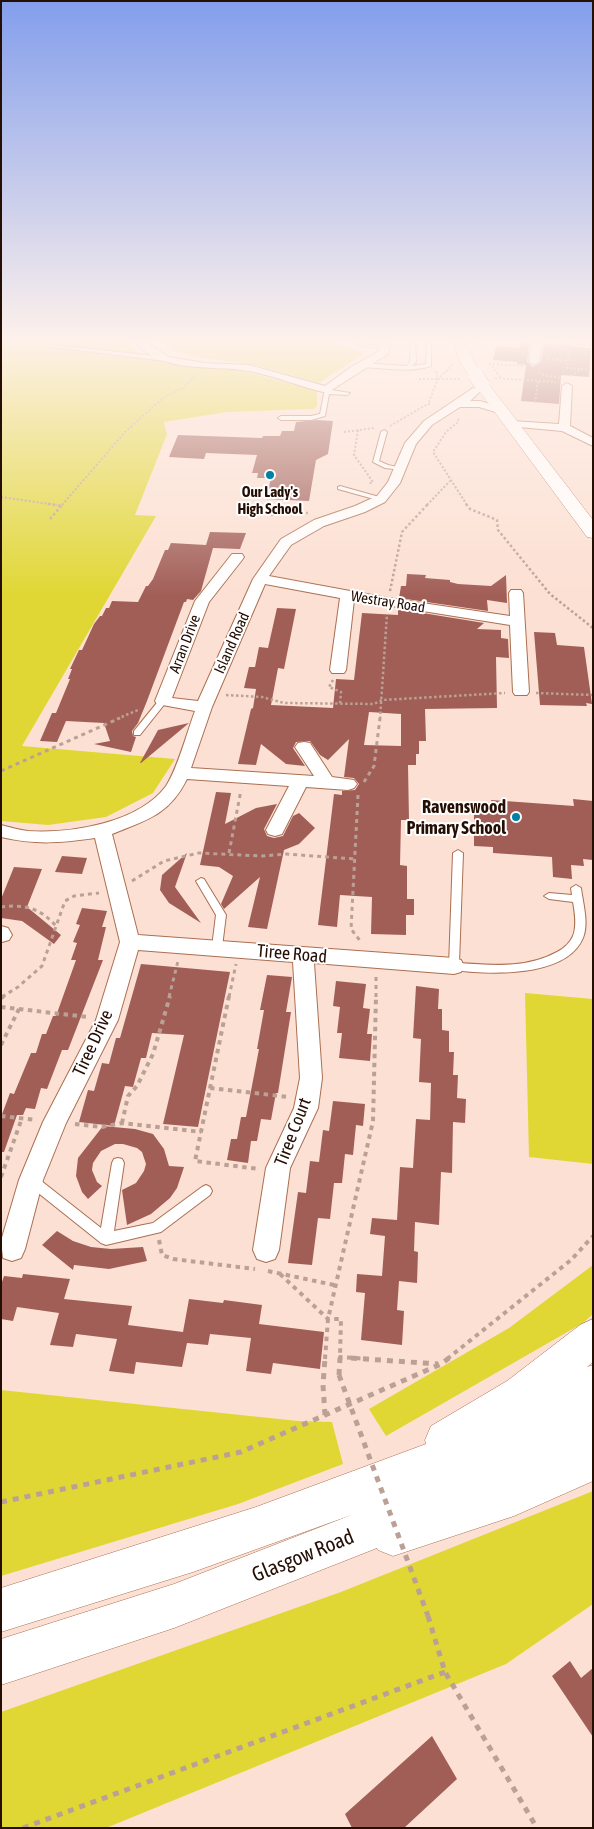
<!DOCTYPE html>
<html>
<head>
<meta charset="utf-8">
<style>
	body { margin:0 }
	#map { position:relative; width:594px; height:1829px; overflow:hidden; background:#fce0d3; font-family:"Asap Condensed",sans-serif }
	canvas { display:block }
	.frame { position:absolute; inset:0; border:2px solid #250e04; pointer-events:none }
</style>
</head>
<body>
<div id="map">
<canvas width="594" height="1829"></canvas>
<div class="frame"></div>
</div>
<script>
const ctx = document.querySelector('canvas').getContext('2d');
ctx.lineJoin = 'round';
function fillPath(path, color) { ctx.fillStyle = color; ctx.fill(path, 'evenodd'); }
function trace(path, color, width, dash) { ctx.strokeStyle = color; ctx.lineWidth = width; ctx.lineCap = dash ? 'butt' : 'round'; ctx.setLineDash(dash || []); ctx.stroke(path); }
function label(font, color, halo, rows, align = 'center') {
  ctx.font = font + ' "Asap Condensed",sans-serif'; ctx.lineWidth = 4; ctx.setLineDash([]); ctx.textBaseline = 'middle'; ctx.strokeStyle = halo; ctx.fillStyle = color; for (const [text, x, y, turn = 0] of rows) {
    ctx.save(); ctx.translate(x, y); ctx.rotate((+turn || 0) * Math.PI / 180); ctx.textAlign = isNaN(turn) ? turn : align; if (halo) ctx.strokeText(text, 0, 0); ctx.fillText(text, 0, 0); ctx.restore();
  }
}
const green = new Path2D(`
	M1 340H122L147 359 247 372 317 391V406L314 409 228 412 164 422 167 434 135 515 156 516 22 746 175 759 153 793 106 817 48 825 1 821Z
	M157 340H328L347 348 365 353 319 383 256 365 202 358 177 352Z
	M525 993 593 999V1164L529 1157Z
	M593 1265V1314L583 1323 386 1436 369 1409 509 1328Z
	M1 1390 298 1421 332 1422 343 1464 238 1504 1 1576Z
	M593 1491V1604L506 1664 106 1828H1V1712L341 1592Z`);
const building = new Path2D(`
	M521 341 530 342 527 362 533 367 541 362 544 343 591 348 589 377 561 375 559 404 521 401 526 365 517 364V362L493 360 496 346 520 348Z
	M317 420 333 421 328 454 316 460 309 501 266 499 271 478H257L258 473H252L257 455 206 453 204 459 169 457 178 435 262 438 263 436H280L282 431H294L296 422Z
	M210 532 246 533 240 549 213 548 201 591 193 600 187 599 186 602H184L147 701 138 723 132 731 133 736 136 737 131 752 94 744 110 741 104 723 66 721 57 742 40 741 52 713H56L70 679H68L72 669H70L79 650H82L94 624 100 616H102L106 608H109L112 601 138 602 146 586H148L153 579 165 550H168L171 543 206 545Z
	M407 574 426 575 425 578 450 580V582L458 584 491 586 506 575 507 603 487 600 488 611 399 598 401 586H406Z
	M277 608 296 609 284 669 278 668 271 705 333 708 336 679 354 680 362 613 398 615V609L484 623 477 629 501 630V638L508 639 509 658 496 657 497 708 425 709 426 741H419V754H416V765H408L409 820H401L400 865 407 866V899H414V915H406V935L371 934 372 897 340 895 337 927 318 925 334 794 342 795V791L355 790 359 784 354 778 344 777 349 739 328 760 320 755 310 741 296 742 293 748 305 766 286 764 261 744 256 765 238 764 251 709 253 708 256 689 244 688 249 667H255L259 647 268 648ZM369 712 401 714V746L364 745Z
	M534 632 555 633 557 645 584 647 592 704 586 703 587 706 540 705Z
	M189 723 141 763H140L158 730Z
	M216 792 231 793 225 824 256 808 277 804 264 829 267 836 274 838 283 836 293 816 299 813 315 828 299 844 284 850 267 929 248 927 260 877 224 909 221 904 233 876 219 867 200 865Z
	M573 799 593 801V860L583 859 584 866 571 865 572 879 553 877 552 857 493 853V847L474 846V801L492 803 491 800 574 806Z
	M187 853 175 887 201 923 169 903 160 890 162 875Z
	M62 856 87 858 82 874 55 872Z
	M14 867 42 869 27 907 61 935 54 944 22 921 1 918V899Z
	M82 908 107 911 102 927H106L98 960H103L68 1050H62L47 1089 41 1088 35 1109 26 1108 23 1115H17L4 1152H1V1117L10 1093 14 1094 31 1053H36L42 1034H46L53 1016H56L76 960H71L77 943 73 942 80 925 76 924Z
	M141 964 230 972 198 1127 163 1124 184 1035 152 1033 146 1058H141L133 1087 125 1086 114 1126 79 1122 88 1090 94 1091 102 1063 109 1064 116 1038H120Z
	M267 975 292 977 286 1012H291L278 1093H276L271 1120 261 1119 257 1141H251L248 1163 227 1160 231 1139H237L241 1117H246L259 1049H257L264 1010H260Z
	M336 981 366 984 363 1008 370 1009 367 1034H372L370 1061 339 1058 342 1033H337L340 1007 333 1006Z
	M416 986 439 989 438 1009H442V1030L449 1031V1052H454L453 1075H458L457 1098 466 1099 465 1123 453 1122 452 1173 441 1172 439 1225 415 1222 414 1251 418 1252 417 1283 399 1281 397 1310 404 1311 402 1345 361 1340 365 1293 356 1292 357 1274 382 1276 385 1236 370 1234 372 1218 397 1220 400 1167 413 1168 416 1119 430 1120 431 1083 419 1082 421 1039 413 1038Z
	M333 1101 365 1104 363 1126 356 1125 353 1155 345 1154 342 1183H334L330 1219 318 1218 312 1265 288 1263 298 1192 306 1193 310 1161 319 1162 323 1130 329 1131Z
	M103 1126 135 1129 153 1134 164 1149 169 1166 184 1167 177 1188 170 1198 151 1214 127 1225 122 1190 136 1183 144 1171 146 1164 142 1152 137 1148 123 1144H115L101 1151 93 1163 92 1170 97 1182 102 1186 88 1199 82 1192 76 1176 78 1158Z
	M57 1231 73 1241 91 1247 111 1249 143 1247 147 1261 109 1269 74 1265 73 1270 42 1245Z
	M23 1274 70 1279 64 1299 132 1306 128 1325 183 1332 189 1299 223 1303 224 1300 262 1305 259 1324 324 1332 320 1369 273 1363 271 1374 246 1371 251 1338 210 1334 208 1345 187 1343 182 1367 136 1362 134 1374 109 1371 117 1339 76 1334 73 1347 50 1345 59 1313 17 1307 13 1321 1 1319V1285L4 1276 22 1278Z
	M570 1661 581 1678 593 1668V1737L552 1676Z
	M432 1736 457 1779 404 1828H352L345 1814Z`);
const pathFar4 = new Path2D(`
	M5 340 35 344
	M184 350 208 340
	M569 351 567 368 581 369
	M548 359 567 361
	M489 364 525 366
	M492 366 500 377
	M436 371 438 379H461
	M539 372 544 375 560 378
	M571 376 582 369H593
	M495 378 556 382
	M419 379H438
	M535 403 538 380
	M430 404H428L438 379 453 365
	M458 419 459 421 446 432 433 452 467 505
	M390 426 428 404
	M358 430 354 455 373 482 368 484
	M344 432 374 428
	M1 497 57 505
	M62 505 125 432 163 398 183 388 196 375
	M427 505 450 481`);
const pathFar3 = new Path2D(`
	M48 504 62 506
	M466 504 470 509 497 520 498 530 550 594 593 628
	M271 515 308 513
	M50 519 63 504
	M390 591 402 532 428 504
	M333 680 329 687 341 692 340 704
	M536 693 593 695
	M226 695 262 697 284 703 374 704 382 700 505 693
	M117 719 140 709
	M380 719 387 614`);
const pathFar2 = new Path2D(`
	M1 771 120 718
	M364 782 374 766 380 718
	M358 795 351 929 361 942
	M229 853 241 790
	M132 881 164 861 199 853 262 856 286 854 355 859
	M1 907C25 904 40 908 56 926
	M2 997 18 987 42 966 65 901 74 896 99 893
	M169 997 178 961
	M229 997 236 964
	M376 997V976`);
const pathFar1 = new Path2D(`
	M229 996 195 1161 259 1169
	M1 998 4 996
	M1 1007 88 1017
	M1 1045 19 1009
	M210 1088 289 1097
	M1 1116 36 1120
	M122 1123 128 1096 137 1086 153 1054 170 996
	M75 1124 102 1127 122 1123 201 1132
	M1 1177 22 1118
	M159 1240 162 1255 173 1259 255 1269
	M268 1271 334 1285
	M280 1274 328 1319H341L340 1357
	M325 1359 328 1319 373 1121 376 996
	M340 1359V1357L369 1359
	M447 1359 571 1260 593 1236`);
const path = new Path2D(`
	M351 1358 438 1364
	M339 1375 340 1358
	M325 1415 323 1385 325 1358
	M1 1502 241 1452 441 1364 449 1358
	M428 1616 445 1672 537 1828
	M23 1828 445 1672`);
const lane = new Path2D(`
	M357 340H362L363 343 386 348 384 349 359 345Z
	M411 340H415L416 362 412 366 426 364 427 340H431V366C409 373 385 368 362 367L359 365 362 363 407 366 410 362Z
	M44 344 165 357 168 359 165 361 46 346Z
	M325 389 350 393 347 395 329 394 325 416 311 420H281L278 418 281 416H311L320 414Z
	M384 430 387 432 379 461 388 465 402 468V470L385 468 373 462 381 432Z
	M340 486 383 498 384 499 381 501 338 489V487Z
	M160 699H163L167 701 140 735H134V731Z
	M458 850 463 853 459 963C493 965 526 969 557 952 563 949 570 943 573 936 577 926 575 913 573 902L549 899 544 896 549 893 572 895 571 888 576 885 581 888C583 904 589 923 583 938 568 974 505 974 473 972 466 971 458 971 450 969L449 966 453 853Z
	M201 878 204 879 226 915 222 947 221 950H213L212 947 216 915 196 881Z
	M118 1158 122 1159 124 1163 114 1231 153 1223 202 1187 206 1185 210 1187 212 1191 210 1195 161 1232 106 1245 101 1243 27 1184 25 1180 27 1176 31 1174 35 1176 101 1228 112 1163 114 1159Z`);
const street = new Path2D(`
	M132 340H144L168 357 205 363 249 365 325 386 351 367 379 351 382 340H392L388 354 327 393C301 387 275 376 249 371 207 364 165 375 132 340Z
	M461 340H475L463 346H457V342Z
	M532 340H542L539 362 534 365 529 362Z
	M555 340H593V345L560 343Z
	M482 382 487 385 470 401H480L506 409 508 411 506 413 502 414 479 407H460L432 425 416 444 400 483 385 502 365 512 324 526 291 545 269 576 388 598 510 616 509 593 511 590H521L523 593 529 692 527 695H515L513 692 510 625 354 600 346 670 344 673H332L330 670 340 598 265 584 212 707 191 768 314 776 295 747 298 743 304 742 310 743 332 777 354 780 357 784 354 788 348 790 306 787 282 834 275 836 268 834 266 830 289 786 187 779C169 815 147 820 112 834L138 935 454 958 461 960 464 966 461 972 454 974 314 963 322 1078 318 1108 290 1168 279 1250 275 1259 266 1262 257 1259 253 1250 266 1168 294 1108 300 1078 293 962 138 950 118 1020 66 1123 43 1180 25 1249 21 1258 12 1261 3 1258 1 1241 19 1180 43 1122 96 1020 120 942 95 838C60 843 36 845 1 837V825C10 827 19 830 28 831 70 834 139 823 166 786 178 768 187 732 195 711L157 704 155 701 195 601 232 554H242L244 557 242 560 209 602 172 698 198 701 253 579 281 539 314 520 355 506 377 496 388 482 405 443 424 421Z
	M567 383 572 386 570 426 593 438V446L562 431 508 426 506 424 508 422 512 421 559 424 562 386Z
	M1 926 8 928 12 935 9 940 2 942Z`);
const secondary = new Path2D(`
	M452 340H466L475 364 483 375 481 378H471L461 364Z
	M482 381 487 382 593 520V538L587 537 477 388 475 385 477 382Z`);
const primary = new Path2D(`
	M593 1319V1362L587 1367 593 1365V1481L514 1516 393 1556 378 1550 377 1548 174 1628 1 1685V1639L174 1584 354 1514 193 1572 1 1632V1588L256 1507 426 1444 425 1440 431 1426 507 1381 580 1325Z`);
const pathBridge = new Path2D(`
	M339 1375 428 1616`);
const secondaryBridge = new Path2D(`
	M476 375 482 385`);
const markers = [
	[270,475,5,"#0081a5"],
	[516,817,5,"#0081a5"]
];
const farPoinames = [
	["Our Lady's",270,492],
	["High School",270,509]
];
const farStreetnames = [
	["Westray Road",388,602,9],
	["Island Road",232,643,-66],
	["Arran Drive",185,644,-69]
];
const poiNames = [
	["Ravenswood",506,807],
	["Primary School",506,828]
];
const streetNames = [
	["Tiree Road",292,954,5],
	["Tiree Drive",93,1043,-65],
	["Tiree Court",293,1132,-69]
];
const nearStreetnames = [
	["Glasgow Road",303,1556,-22]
];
fillPath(green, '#e0d734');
fillPath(building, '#a15e57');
trace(lane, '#ab6f51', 2);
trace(street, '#ab6f51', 2);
trace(secondary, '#ab6f51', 1);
trace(primary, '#ab6f51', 1);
trace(pathFar4, '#bba195', 2, [2, 2]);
trace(pathFar3, '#bba195', 2.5, [2.5, 2.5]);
trace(pathFar2, '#bba195', 3, [4, 4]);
trace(pathFar1, '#bba195', 4, [4.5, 4.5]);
trace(path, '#bba195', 5, [6, 6]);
fillPath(lane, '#fff');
fillPath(street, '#fff');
fillPath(secondary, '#fff');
fillPath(primary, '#fff');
trace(secondaryBridge, '#ab6f51', 16, []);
trace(pathBridge, '#bba195', 5, [6, 6]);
trace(secondaryBridge, '#fff', 15);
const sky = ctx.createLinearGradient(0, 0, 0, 596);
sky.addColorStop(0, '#839eec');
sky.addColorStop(0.57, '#fef1eb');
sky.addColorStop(1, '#fef1eb00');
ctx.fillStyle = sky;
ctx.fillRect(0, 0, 594, 596);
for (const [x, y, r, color] of markers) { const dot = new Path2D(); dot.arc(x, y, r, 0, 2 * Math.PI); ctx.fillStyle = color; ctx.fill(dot); trace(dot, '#fff', 2); }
label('bold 15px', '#250e04', '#fff', farPoinames);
label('15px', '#250e04', '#fff', farStreetnames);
label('bold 18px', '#250e04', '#fff', poiNames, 'right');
label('18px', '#250e04', '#fff', streetNames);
label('21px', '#250e04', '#fff', nearStreetnames);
</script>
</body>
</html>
